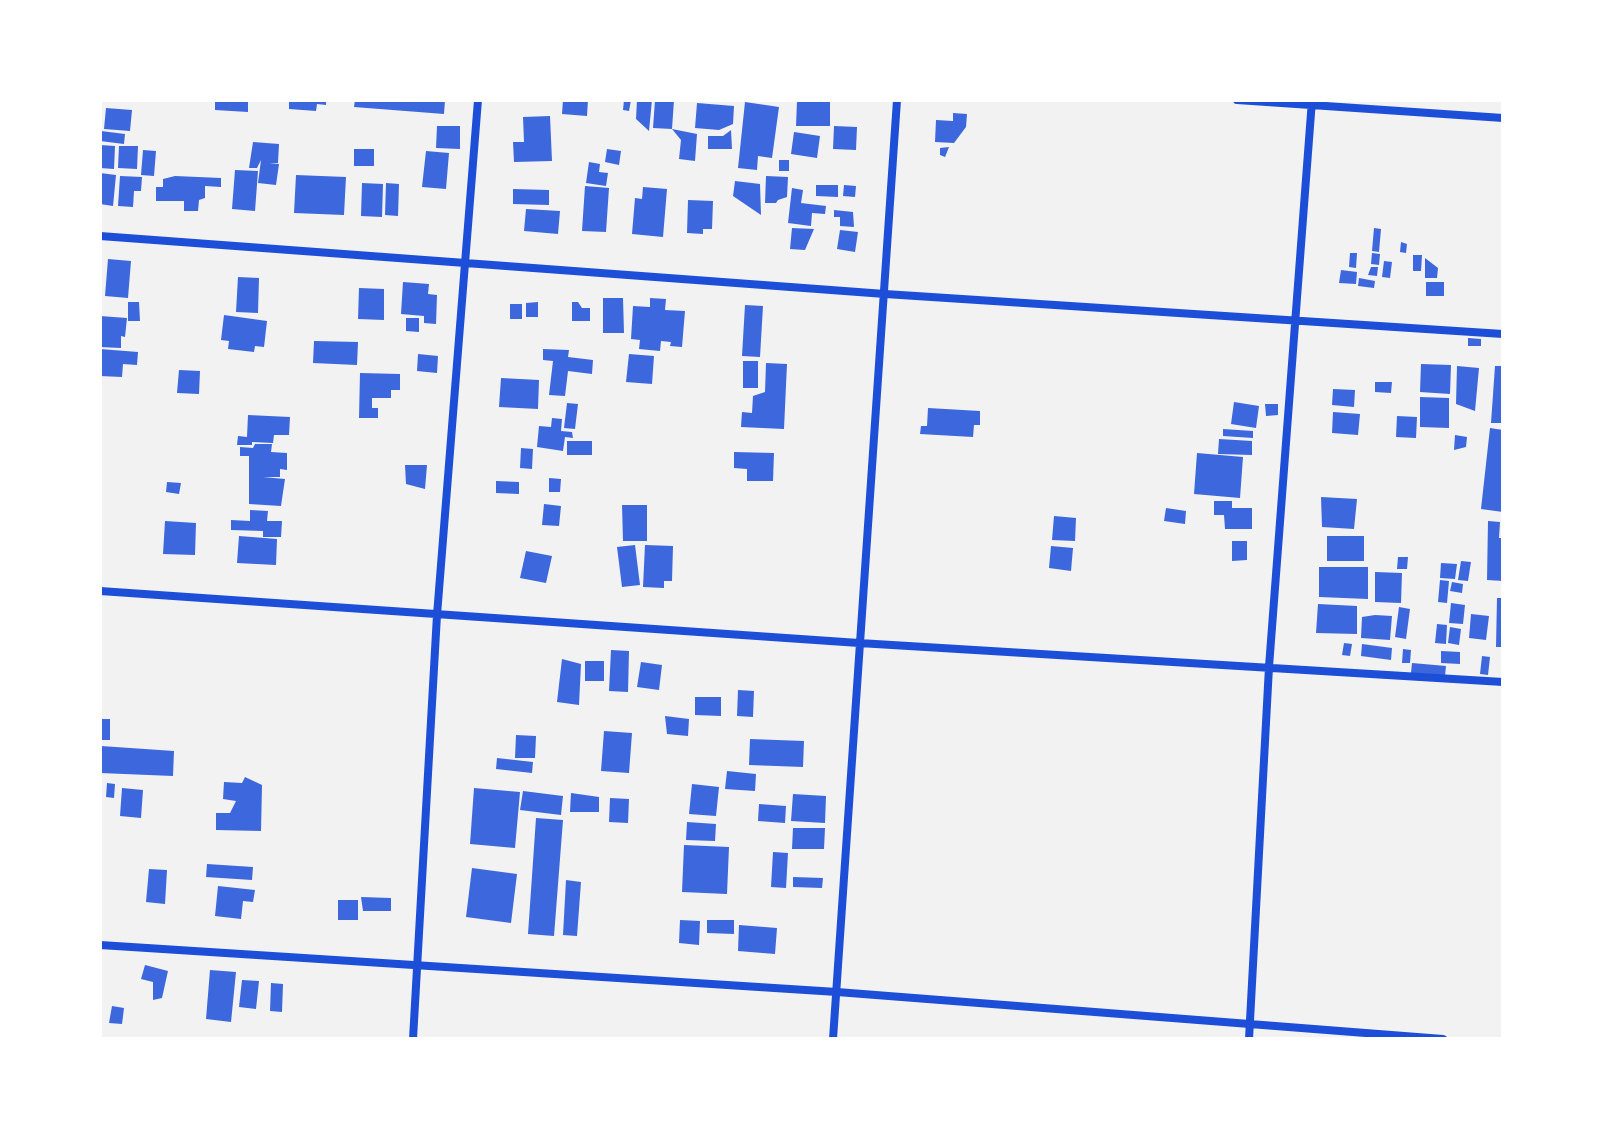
<!DOCTYPE html>
<html>
<head>
<meta charset="utf-8">
<style>
	body { margin:0 }
	#map { position:relative; width:1603px; height:1139px; overflow:hidden; background:#f2f2f2; font-family:Barlow,sans-serif }
	canvas { display:block }
	.frame { position:absolute; inset:0; border:102px solid #fff; pointer-events:none }
</style>
</head>
<body>
<div id="map">
<canvas width="1603" height="1139"></canvas>
<div class="frame"></div>
</div>
<script>
const ctx = document.querySelector('canvas').getContext('2d');
ctx.lineJoin = 'round';
function fillPath(path, color) { ctx.fillStyle = color; ctx.fill(path, 'evenodd'); }
function trace(path, color, width, dash) { ctx.strokeStyle = color; ctx.lineWidth = width; ctx.lineCap = dash ? 'butt' : 'round'; ctx.setLineDash(dash || []); ctx.stroke(path); }
const building = new Path2D(`
	M215 100H248V112L215 110Z
	M289 100H326V105L317 104 316 111 289 109Z
	M355 100H445L444 114 354 107Z
	M563 100H588L587 116 562 114Z
	M624 100H631L629 111 623 110Z
	M637 100H652L649 131 636 119Z
	M655 100H674L672 129 653 128Z
	M797 101H830V126H796Z
	M745 102 779 107 772 158 758 156 757 170 738 168Z
	M697 103 734 106 733 124 719 130 695 128Z
	M106 108 132 110 130 131 104 129Z
	M953 113 967 114 966 127 954 143 935 142 936 120 953 121Z
	M550 116 552 161 514 162 513 142H524L523 117Z
	M437 126H460V149L436 148Z
	M834 126 857 127 856 150 833 149Z
	M672 129 697 134 695 161 679 159 681 140Z
	M731 130 732 149H708V136H723Z
	M101 131 125 134 124 144 100 141Z
	M794 132 820 136 817 158 791 154Z
	M253 142 279 144 278 163H269L279 164 276 185 258 183 261 160 257 168H249Z
	M100 145 115 146 114 169 100 168Z
	M119 146H138L137 169 118 168Z
	M949 147 945 157 940 155V148Z
	M354 149H374V166H354Z
	M607 149 621 151 619 165 605 162Z
	M143 150 156 151 154 176 141 175Z
	M426 151 449 153 446 189 422 187Z
	M779 160H789V171H779Z
	M589 162 600 164 599 172 608 173 606 186 586 183Z
	M235 170 258 171 255 211 232 209Z
	M100 173 116 175 113 206 100 204Z
	M296 175 346 177 344 215 294 213Z
	M120 176 142 177 141 191H134L133 207 118 206Z
	M175 176 221 178V187L205 186V198L199 200 198 211H184V201H156V187H163V179Z
	M766 176 788 177 787 197 778 200 776 203H765Z
	M735 181 760 184 761 215 733 196Z
	M362 183 383 184 382 217 361 216Z
	M386 183 399 184 398 216 385 215Z
	M816 185H838V197L816 196Z
	M844 185 856 186 855 197 843 196Z
	M585 186 609 188 606 232 582 231Z
	M643 187 667 189 663 237 632 234 635 198 642 199Z
	M792 188 803 190 801 203 826 206 825 214 812 213 811 226 788 223Z
	M513 189 549 190V205L513 204Z
	M688 200 713 201 712 229H703V234L687 233Z
	M526 209 560 211 558 234 524 231Z
	M834 210 853 212 854 227 840 226V217H834Z
	M792 228 814 229 805 250 790 249Z
	M1374 228 1381 229 1379 252 1372 251Z
	M840 230 858 232 855 252 837 249Z
	M1401 242 1407 244 1406 253 1400 252Z
	M1350 253H1357L1356 268 1349 267Z
	M1372 253 1380 254 1379 265 1371 264Z
	M1413 255H1422L1421 271H1413Z
	M1425 258 1438 268 1437 278H1425Z
	M108 259 131 261 128 298 105 296Z
	M1384 261 1392 262 1390 278 1382 277Z
	M1371 267H1378L1377 276 1368 275Z
	M1341 270 1357 272 1356 284 1339 283Z
	M238 277 259 278 258 313 236 312Z
	M1359 278 1375 281 1374 288 1358 286Z
	M403 282 429 284 428 294 437 295 436 324 424 323V316L401 314Z
	M1426 282H1444V296H1426Z
	M359 288 384 289V320L358 319Z
	M603 298H623L624 333H603Z
	M650 298 666 299 665 310 685 311 682 347 670 346 671 342 661 341 660 351 639 349 640 340 631 339 633 306 650 307Z
	M128 302H139L140 321H128Z
	M538 302V317H526V303Z
	M572 302H578L582 308H590V321H572Z
	M510 304H522V319H510Z
	M745 305 763 306 760 357 742 356Z
	M224 315 267 321 264 347 255 346 254 352 228 349 229 341 221 340Z
	M100 316 127 318 125 337 121 336V348L100 347Z
	M406 318H419V332L406 331Z
	M1468 338 1481 339V346H1468Z
	M314 341 358 342 357 365 313 363Z
	M100 349 138 352 137 365 123 364 122 377 100 376Z
	M543 349 569 350 568 357 593 360 592 374 568 371 565 396 549 395 553 361 543 360Z
	M418 354 438 356 437 373 417 371Z
	M629 354 654 356 652 384 626 382Z
	M743 361H758V388H743Z
	M766 363 787 364 784 429 741 427 742 412 752 413 753 396 765 392Z
	M1421 364 1451 365 1450 394 1420 392Z
	M1457 366 1479 368 1475 411 1456 404Z
	M1495 366H1503V423H1491Z
	M179 370 200 371 199 394 177 393Z
	M360 373 400 374V390H391V398H372V408H378V418H359Z
	M501 378 539 380 538 409 499 407Z
	M1375 382H1392L1391 393 1375 392Z
	M1333 389 1355 390 1354 407 1332 405Z
	M1420 397 1449 398V428L1420 427Z
	M1234 402 1259 406 1256 428 1231 424Z
	M567 403 578 404 575 429 564 428Z
	M1265 404H1278V415L1266 416Z
	M928 408 980 411V425H974L973 437 920 434 921 426H927Z
	M1333 412 1360 414 1358 435 1332 433Z
	M248 415 290 417 289 435H274L273 443 252 442V445H237L238 436 247 437Z
	M1397 416 1417 417 1416 438 1396 437Z
	M552 418 562 419 561 431 572 432 573 438 565 437 563 451 537 447 539 426 551 427Z
	M1490 428 1503 430V512L1481 509Z
	M1223 429 1253 431V438L1223 436Z
	M1455 435 1467 437 1466 447 1454 450Z
	M1219 439 1252 441V455L1218 454Z
	M567 441H592V455H567Z
	M255 444H272L271 452 287 453V470L280 469V477H263L285 479 281 506 249 504V456H240V447L253 448Z
	M521 448 533 449 532 469 520 468Z
	M734 452 774 453 773 481H747V469L734 468Z
	M1197 453 1243 457 1240 498 1194 494Z
	M405 465H427L425 489 406 484Z
	M549 478 561 479 560 492H549Z
	M496 481 519 482V494L496 493Z
	M167 482 181 483 179 494 166 492Z
	M1321 497 1357 499 1354 529 1322 527Z
	M1214 501H1232V508H1252V529H1225L1224 515H1214Z
	M544 504 561 506 559 526 542 525Z
	M622 505H647V541H623Z
	M1166 508 1186 511 1185 524 1164 521Z
	M250 510 268 511 267 521H282L281 537H263V531L231 530V520L250 521Z
	M1054 516 1076 518 1075 541 1052 540Z
	M165 521 196 523 195 555 163 554Z
	M1488 521 1500 522 1499 538H1503V581L1487 580Z
	M239 536 277 539 276 565 237 563Z
	M1327 536H1364V561H1327Z
	M1232 541H1247V560L1232 561Z
	M635 545 640 585 622 587 617 547Z
	M645 545 673 546 672 581H664V588L643 587Z
	M1051 546 1073 548 1071 571 1049 568Z
	M526 551 552 556 546 583 520 578Z
	M1398 557H1408L1407 569H1397Z
	M1461 561 1471 562 1468 581 1458 580Z
	M1441 563 1457 564 1455 579 1440 578Z
	M1319 567H1368V599L1319 597Z
	M1375 572 1402 573 1401 603 1375 602Z
	M1440 580 1449 581 1447 603 1438 602Z
	M1452 582 1463 584 1462 593 1450 591Z
	M1497 598H1503V647H1496Z
	M1451 603 1465 605 1463 624 1449 623Z
	M1318 604 1357 606V634L1316 633Z
	M1399 607 1410 609 1406 639 1395 637Z
	M1471 614 1489 616 1486 640 1469 638Z
	M1375 615 1392 616 1390 640 1361 638 1362 617Z
	M1437 624 1447 625 1446 644 1435 643Z
	M1450 627 1461 629 1459 645 1448 643Z
	M1344 643 1352 644 1350 656 1342 655Z
	M1362 644 1392 648 1391 660 1361 656Z
	M1403 649 1411 650 1410 663H1402Z
	M611 650 629 651 628 692 609 691Z
	M1441 651 1460 652V664L1441 663Z
	M1482 656 1490 657 1488 675 1480 674Z
	M562 659 581 664 579 705 557 702Z
	M585 661H604V681H585Z
	M641 662 662 665 659 690 637 687Z
	M1412 663 1446 666 1445 676 1411 673Z
	M738 690 754 691 753 717 737 716Z
	M695 697H721V716L695 715Z
	M665 716 689 719 688 736 667 734Z
	M100 719H110V740H100Z
	M604 731 632 733 629 773 601 771Z
	M516 735 536 736 535 758H515Z
	M750 739 804 741 803 767 749 765Z
	M101 746 174 751 173 776 100 773Z
	M497 758 533 762 532 773 496 769Z
	M727 771 756 774 755 791 725 789Z
	M245 777 262 785 261 831 216 830V813H230L236 801 223 799 224 782 242 783Z
	M107 783 115 784 114 798 106 797Z
	M692 784 719 787 716 816 689 814Z
	M122 788 143 790 141 818 120 816Z
	M474 788 520 792 515 848 470 844Z
	M523 791 563 796 561 815 520 810Z
	M571 793 599 797V812H570Z
	M793 794 826 796 825 823 791 821Z
	M610 798 629 799 628 823 609 822Z
	M759 804 786 806 785 823 758 821Z
	M536 818 563 820 554 936 528 934Z
	M687 822 716 824 715 841 686 840Z
	M793 828H825L824 849H792Z
	M684 845 729 847 727 894 682 892Z
	M773 852 788 853 786 888 771 887Z
	M207 864 253 867 252 880 206 877Z
	M472 868 517 874 511 923 466 917Z
	M149 869 167 870 165 904 146 902Z
	M793 877 823 878 822 888 793 887Z
	M566 880 581 882 577 936 563 935Z
	M218 886 255 890 253 902 243 901 241 919 215 916Z
	M361 897 391 898V911H363Z
	M338 900H358V920H338Z
	M680 920 700 921 699 945 679 943Z
	M707 920H734V934L707 933Z
	M739 925 777 928 775 954 738 951Z
	M145 965 168 971 162 998 153 1000V982L141 979Z
	M210 970 236 972 231 1022 206 1019Z
	M242 980 259 981 256 1009 239 1007Z
	M271 983 283 984 282 1012 270 1011Z
	M112 1006 124 1008 122 1024 109 1023Z`);
const minor = new Path2D(`
	M1237 100 1503 118
	M100 236 885 294 1503 334
	M100 591 859 643 1503 682
	M100 945 837 992 1443 1039
	M413 1039 437 615 478 100
	M833 1039 897 100
	M1249 1039 1269 667 1312 100`);
fillPath(building, '#3d67dc');
trace(minor, '#1d4ed8', 8);
</script>
</body>
</html>
